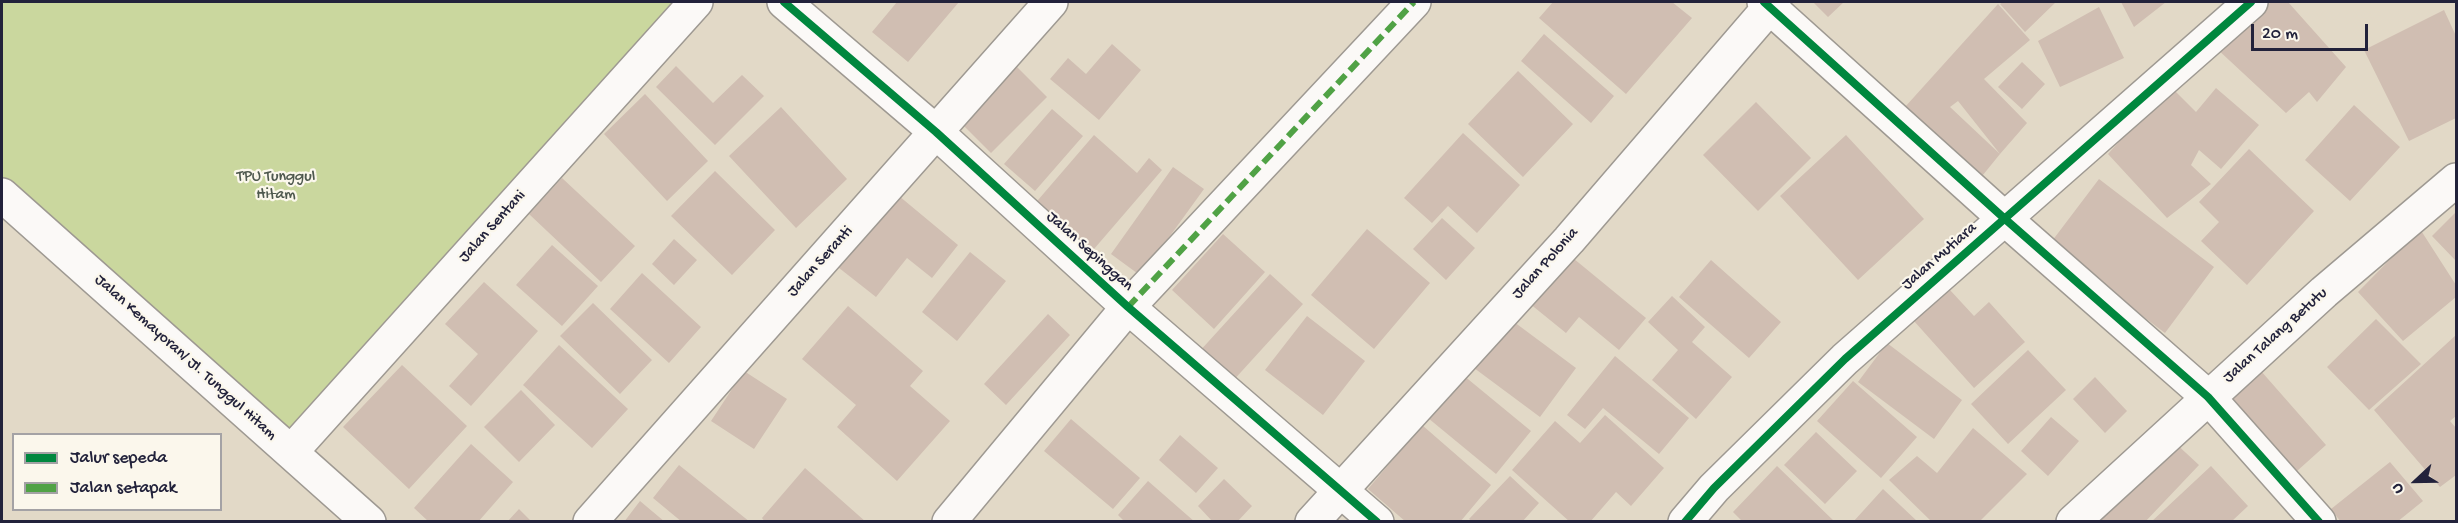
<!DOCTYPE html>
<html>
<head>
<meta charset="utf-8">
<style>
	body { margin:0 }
	#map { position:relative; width:2458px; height:523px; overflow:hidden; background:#e2d9c7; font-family:"Gochi Hand",sans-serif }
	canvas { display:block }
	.frame { position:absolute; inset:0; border:3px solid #22223b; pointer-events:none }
	.legend { position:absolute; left:12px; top:433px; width:210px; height:78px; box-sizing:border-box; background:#fbf7ec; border:2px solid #a4a2a5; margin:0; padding:8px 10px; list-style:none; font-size:18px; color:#22223b }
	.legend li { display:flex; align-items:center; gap:12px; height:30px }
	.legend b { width:30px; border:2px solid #a4a2a5 }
	.north { position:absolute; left:2386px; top:451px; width:60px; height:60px; -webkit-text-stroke:4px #fbf7ec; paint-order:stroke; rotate:248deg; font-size:16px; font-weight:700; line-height:24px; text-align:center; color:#22223b }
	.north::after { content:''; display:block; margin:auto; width:21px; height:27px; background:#22223b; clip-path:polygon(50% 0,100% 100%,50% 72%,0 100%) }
	.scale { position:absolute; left:2251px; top:24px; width:117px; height:27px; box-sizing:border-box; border:3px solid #22223b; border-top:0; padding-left:8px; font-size:18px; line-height:21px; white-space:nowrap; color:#22223b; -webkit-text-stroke:4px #fbf7ec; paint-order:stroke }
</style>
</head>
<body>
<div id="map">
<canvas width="2458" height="523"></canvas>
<div class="frame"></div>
<ul class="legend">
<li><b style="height:8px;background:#00873e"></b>Jalur sepeda</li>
<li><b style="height:8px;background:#50a245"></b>Jalan setapak</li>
</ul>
<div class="north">U</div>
<div class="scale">20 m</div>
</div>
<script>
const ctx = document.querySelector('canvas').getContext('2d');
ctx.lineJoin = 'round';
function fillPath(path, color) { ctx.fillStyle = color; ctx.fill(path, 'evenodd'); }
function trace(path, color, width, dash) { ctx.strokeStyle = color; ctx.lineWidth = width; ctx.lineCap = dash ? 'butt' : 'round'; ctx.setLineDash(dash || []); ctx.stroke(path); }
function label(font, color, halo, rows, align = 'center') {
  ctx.font = font + ' "Gochi Hand",sans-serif'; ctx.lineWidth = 4.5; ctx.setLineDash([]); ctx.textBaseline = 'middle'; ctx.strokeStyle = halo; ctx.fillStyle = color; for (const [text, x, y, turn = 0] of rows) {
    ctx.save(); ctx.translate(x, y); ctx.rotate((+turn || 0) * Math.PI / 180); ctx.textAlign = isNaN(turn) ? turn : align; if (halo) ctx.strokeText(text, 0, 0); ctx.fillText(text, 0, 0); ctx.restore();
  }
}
const green = new Path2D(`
	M2 2H682L295 449 2 196Z`);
const building = new Path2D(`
	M897 2H959L908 62 872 32Z
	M1553 2H1672L1692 18 1626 94 1539 18Z
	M1813 2H1844L1828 17Z
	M2003 2H2056L2025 32 2000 4Z
	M2121 2H2166L2134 27Z
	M2271 2H2288L2346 67 2317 102 2309 92 2286 113 2215 47Z
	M1998 4 2030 40 1984 79 2027 123 2000 154 1958 101 1950 107 2000 154 1974 186 1905 107Z
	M2099 7 2124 58 2060 87 2038 41Z
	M2444 10 2456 36V118L2409 141 2364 50Z
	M1544 34 1614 96 1591 123 1521 61Z
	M1112 44 1141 70 1099 120 1050 79 1068 58 1086 74Z
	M2022 62 2045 84 2022 109 1998 87Z
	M1015 65 1047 97 991 153 959 121Z
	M676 66 713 103 742 75 764 96 715 145 656 87Z
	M1518 71 1573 124 1523 177 1468 124Z
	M2169 85 2196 112 2216 88 2259 125 2221 169 2199 150 2191 165 2211 184 2167 218 2108 154Z
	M645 94 708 161 667 201 604 134Z
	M1756 102 1811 158 1758 211 1703 155Z
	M2354 105 2400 147 2350 201 2305 160Z
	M781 107 847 179 796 228 729 156Z
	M1052 109 1083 136 1035 191 1004 164Z
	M1463 133 1520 185 1477 233 1448 206 1432 223 1404 198Z
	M1094 135 1137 173 1149 158 1162 170 1088 256 1032 207Z
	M1846 135 1924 219 1858 280 1780 196Z
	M2249 149 2314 211 2247 285 2201 241 2219 222 2199 202Z
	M1173 167 1204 189 1141 276 1111 254Z
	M715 171 775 230 732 275 671 216Z
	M562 178 635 246 601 282 529 214Z
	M2099 179 2214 267 2165 333 2049 245Z
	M893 191 958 245 932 278 907 258 876 297 834 264Z
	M2456 212V261L2432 236Z
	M1442 218 1475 248 1446 280 1413 249Z
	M1367 229 1430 283 1374 349 1311 295Z
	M2420 229 2456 285V297L2403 341 2358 292Z
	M1223 234 1265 272 1214 329 1172 290Z
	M674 239 697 260 674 285 652 264Z
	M552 245 598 286 562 326 516 285Z
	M970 252 1006 281 957 341 922 312Z
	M1568 254 1646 318 1619 350 1579 317 1566 333 1529 303Z
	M1711 260 1781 322 1749 358 1679 297Z
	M642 273 701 327 669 363 610 309Z
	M1270 274 1303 304 1231 383 1198 353Z
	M484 282 538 331 471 406 449 386 478 354 445 324Z
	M1950 290 1974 316 1989 302 2025 342 1974 388 1914 321Z
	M1672 296 1705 327 1692 342 1732 377 1696 419 1652 380 1678 350 1648 322Z
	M593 303 652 360 620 394 560 336Z
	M848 306 923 371 910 386 950 421 897 481 837 427 856 405 802 359Z
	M1048 314 1070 335 1006 405 984 384Z
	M1307 316 1365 361 1323 415 1265 370Z
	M1506 316 1576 368 1540 417 1470 365Z
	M2376 319 2421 364 2369 410 2327 367Z
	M2456 335V416L2450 421 2456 428V475L2440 487 2374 410Z
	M1887 343 1962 400 1934 439 1858 382Z
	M559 345 628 409 592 448 523 385Z
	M2028 350 2066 390 2008 444 1971 404Z
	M1615 356 1689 418 1659 454 1603 408 1585 429 1567 415Z
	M402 365 467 426 409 489 343 427Z
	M744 371 787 399 754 449 711 421Z
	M2261 371 2326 445 2287 480 2222 405Z
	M1463 375 1531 431 1496 474 1428 418Z
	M2095 377 2127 411 2105 433 2073 399Z
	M1853 381 1917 437 1881 478 1817 421Z
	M521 390 555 425 519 462 484 427Z
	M1605 415 1664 468 1631 506 1616 492 1590 522H1570L1512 470 1555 421 1580 443Z
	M2051 417 2079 441 2048 476 2021 451Z
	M1071 419 1140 478 1113 509 1044 451Z
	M1422 425 1491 485 1460 522H1406L1368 489Z
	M1973 428 2027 474 1979 522H1932L1889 480 1917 456 1937 473Z
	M1816 432 1857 471 1825 504 1784 465Z
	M1180 435 1218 468 1196 493 1159 460Z
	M2172 440 2199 465 2145 522H2104L2099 517Z
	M471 444 513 482 478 522H429L414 508Z
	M2390 462 2423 501 2397 522H2341L2331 509Z
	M679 465 750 522H682L653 498Z
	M1777 466 1835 522H1743L1733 512Z
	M2211 466 2248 506 2231 522H2151Z
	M805 468 866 522H765L762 518Z
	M1510 476 1539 503 1522 522H1473L1469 519Z
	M1224 479 1252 506 1237 522H1213L1198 506Z
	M1148 481 1195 522H1125L1118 515Z
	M1883 489 1918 522H1853Z
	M640 501 665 522H624Z
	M519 509 532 522H507Z`);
const minor = new Path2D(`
	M784 2 936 132 1128 307 1377 522
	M1764 2 2005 219 2208 397 2319 522
	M2 195 369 522
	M291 452 696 2
	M590 522 1051 2
	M949 522 1128 307 1414 2
	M1312 522 1569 240 1774 2
	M1685 522 1714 488 1845 359 2251 2
	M2073 522 2324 292 2456 180`);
const quiet = new Path2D(`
	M1128 307 1414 2`);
const cycleway = new Path2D(`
	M784 2 936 132 1128 307 1377 522
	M1764 2 2005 219 2208 397 2319 522
	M1685 522 1714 488 1845 359 2251 2`);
const parkNames = [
	["TPU Tunggul",276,178],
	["Hitam",276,196]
];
const streetNames = [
	["Jalan Sentani",493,227,-48],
	["Jalan Sepinggan",1089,252,42],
	["Jalan Mutiara",1940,257,-41],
	["Jalan Seranti",821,262,-48],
	["Jalan Polonia",1546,264,-48],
	["Jalan Talang Betutu",2276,336,-42],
	["Jalan Kemayoran/ Jl. Tunggul Hitam",185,358,42]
];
fillPath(green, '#cad79e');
fillPath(building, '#d0beb2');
trace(minor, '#9e9992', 36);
trace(minor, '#fbf9f7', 33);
trace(quiet, '#50a245', 6, [12, 6]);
trace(cycleway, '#00873e', 8);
label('16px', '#4e584e', '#fbf7ec', parkNames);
label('16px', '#22223b', '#fbf7ec', streetNames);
</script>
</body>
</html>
